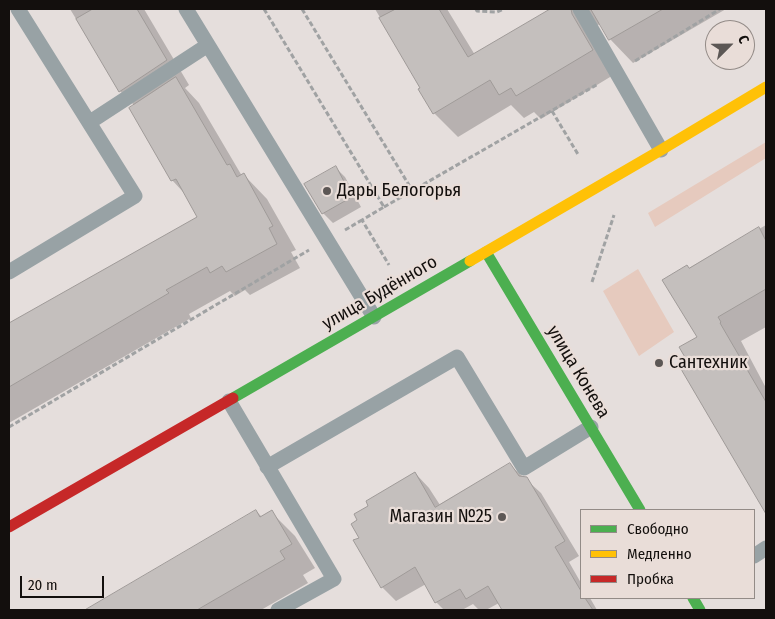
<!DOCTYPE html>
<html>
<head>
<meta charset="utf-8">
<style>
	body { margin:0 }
	#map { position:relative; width:775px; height:619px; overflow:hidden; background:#e5dedc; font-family:"Fira Sans Condensed",sans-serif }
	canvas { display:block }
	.frame { position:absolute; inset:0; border:10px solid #130f0d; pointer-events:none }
	.legend { position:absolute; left:580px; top:509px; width:175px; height:90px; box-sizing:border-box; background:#e9ddd8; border:1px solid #938b87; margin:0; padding:6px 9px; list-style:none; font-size:15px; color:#130f0d }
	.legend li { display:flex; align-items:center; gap:10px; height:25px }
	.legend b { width:25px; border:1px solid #938b87 }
	.north { position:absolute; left:705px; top:20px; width:50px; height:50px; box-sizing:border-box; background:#e9ddd8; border:1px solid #938b87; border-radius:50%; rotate:67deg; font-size:14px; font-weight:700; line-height:20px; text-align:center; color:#130f0d }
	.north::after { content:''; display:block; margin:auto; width:18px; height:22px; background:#5c5755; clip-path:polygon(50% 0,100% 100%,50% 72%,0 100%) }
	.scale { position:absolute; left:20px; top:576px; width:84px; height:22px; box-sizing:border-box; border:2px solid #130f0d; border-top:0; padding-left:6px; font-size:15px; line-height:18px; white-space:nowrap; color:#130f0d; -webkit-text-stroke:4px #e9ddd8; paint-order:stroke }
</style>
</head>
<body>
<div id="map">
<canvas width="775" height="619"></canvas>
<div class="frame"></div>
<ul class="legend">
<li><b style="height:6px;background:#4caf50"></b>Свободно</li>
<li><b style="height:6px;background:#ffc107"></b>Медленно</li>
<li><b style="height:6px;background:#c62828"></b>Пробка</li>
</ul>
<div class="north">С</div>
<div class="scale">20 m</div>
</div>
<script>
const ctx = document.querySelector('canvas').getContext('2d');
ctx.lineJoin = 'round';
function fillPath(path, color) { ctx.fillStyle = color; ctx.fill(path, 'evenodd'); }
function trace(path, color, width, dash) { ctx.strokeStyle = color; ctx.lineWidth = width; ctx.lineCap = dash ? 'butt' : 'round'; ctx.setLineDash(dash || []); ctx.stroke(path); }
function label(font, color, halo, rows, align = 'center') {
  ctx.font = font + ' "Fira Sans Condensed",sans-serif'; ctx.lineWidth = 4.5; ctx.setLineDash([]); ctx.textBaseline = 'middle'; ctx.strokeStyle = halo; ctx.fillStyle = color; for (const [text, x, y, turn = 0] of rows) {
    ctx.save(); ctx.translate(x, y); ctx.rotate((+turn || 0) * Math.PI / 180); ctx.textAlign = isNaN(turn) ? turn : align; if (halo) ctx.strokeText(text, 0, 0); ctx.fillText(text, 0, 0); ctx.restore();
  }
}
const green = new Path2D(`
	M766 142V158L655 227 648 213Z
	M638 269 674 332 639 356 603 291Z`);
const shadow = new Path2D(`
	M70 9H144L189 85 185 88 199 103 242 176 244 175 267 199 296 250 291 252 300 268 250 295 245 290 235 296 230 291 189 314 191 318 9 423V325L141 249 199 217 185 194 172 180 135 106 120 91Z
	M375 9H447L475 55 553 9H726L633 63 610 39 600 23 595 29 615 74 541 119 534 112 524 118 511 105 458 137 434 113 422 88Z
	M335 167 345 177 361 207 333 223 323 213 305 184Z
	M766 225V327L741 341 766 388V512L680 364 688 359 699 337 690 269Z
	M510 465 541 493 579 556 569 562 581 583V598H590L597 610H504L499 603 486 610H479L473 604 462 610H444L436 602 426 584 396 601 382 587 360 538 359 520 370 506 415 473 429 488 440 505Z
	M256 511 262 517 271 512 295 536 315 568 303 575 308 583 261 610H88Z`);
const building = new Path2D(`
	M93 9H137L167 60 119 92 76 19Z
	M396 9H439L468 57 550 9H571L572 14 593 50 516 96 511 88 499 95 490 80 433 114 418 89 420 88 379 18Z
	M591 9H663L609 40Z
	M176 77 227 165 230 164 237 177 244 173 273 226 269 228 277 244 226 272 222 266 210 273 207 267 166 290 169 293 9 387V323L197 217 176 179 171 181 129 108Z
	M336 166 352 197 322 214 304 184Z
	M759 227 766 241V289L718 317 721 322 720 323 766 402V514L678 364 686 359 679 347 697 337 662 280 687 265 689 268Z
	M510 463 519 476 527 477 565 541 555 547 581 591V598H585L593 610H502L488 586 466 599 460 589 435 603 415 567 381 588 353 540 359 538 351 524 357 520 354 514 368 506 366 501 415 472 435 507Z
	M256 510 260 517 272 510 292 544 280 551 285 559 197 610H85Z`);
const path = new Path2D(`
	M264 9 384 207 362 220 389 265
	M302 9 412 190
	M476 9 477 11 497 12 504 9
	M635 61 720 9
	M552 111 579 156
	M384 207 598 84
	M345 230 362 220
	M592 282 614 215
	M9 427 309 250`);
const lane = new Path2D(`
	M186 9 374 317
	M580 9 661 150
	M90 122 208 45
	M9 272 135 196 18 9
	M229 401 334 579 278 610
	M267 467 457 357 524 468 591 427
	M754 556 766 548`);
const fast = new Path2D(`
	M486 252 640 510
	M233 398 470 261
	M693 598 700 610`);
const slow = new Path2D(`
	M470 261 661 150 766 87`);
const jam = new Path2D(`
	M9 527 233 398`);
const markers = [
	[327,191,5,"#5c5755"],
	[659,363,5,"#5c5755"],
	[502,517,5,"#5c5755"]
];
const poiNames = [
	["Дары Белогорья",337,191],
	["Сантехник",669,363],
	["Магазин №25",492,517,"right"]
];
const streetNames = [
	["улица Будённого",380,293,-30],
	["улица Конева",578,372,59]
];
fillPath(green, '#e6cabe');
fillPath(shadow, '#0003');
fillPath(building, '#c4bfbd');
trace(building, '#9f9a98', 1);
trace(path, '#a0a2a3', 3, [5, 2.5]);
trace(lane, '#98a2a5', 15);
trace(fast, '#4caf50', 11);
trace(slow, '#ffc107', 11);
trace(jam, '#c62828', 11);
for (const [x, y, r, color] of markers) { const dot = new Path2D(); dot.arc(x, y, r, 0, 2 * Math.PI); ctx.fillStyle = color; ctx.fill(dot); trace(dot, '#e9ddd8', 2); }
label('18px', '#130f0d', '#e9ddd8', poiNames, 'left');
label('18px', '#130f0d', '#e9ddd8', streetNames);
</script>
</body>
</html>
